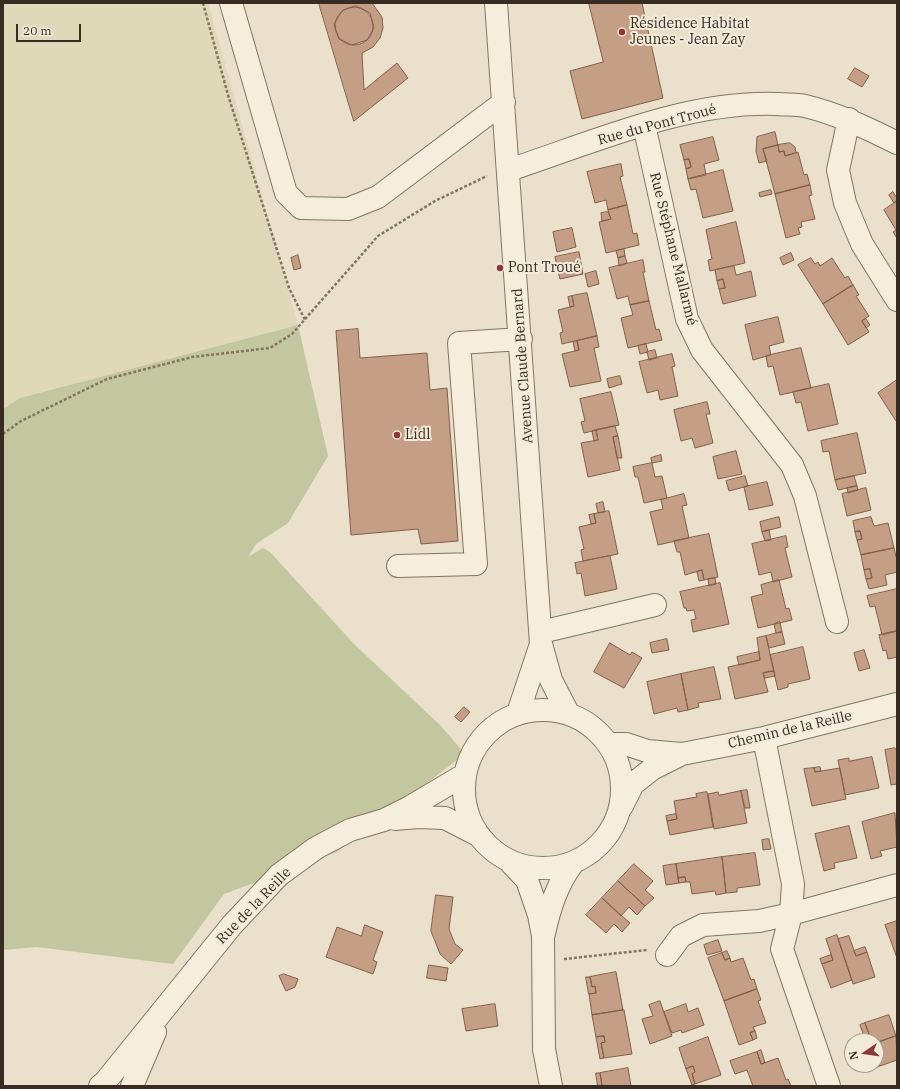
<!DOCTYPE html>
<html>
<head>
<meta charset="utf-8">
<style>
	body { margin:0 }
	#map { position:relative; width:900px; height:1089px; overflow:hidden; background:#eae0cb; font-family:"IBM Plex Serif",serif }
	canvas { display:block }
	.frame { position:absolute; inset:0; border:4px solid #382c22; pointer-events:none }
	.north { position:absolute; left:844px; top:1033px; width:40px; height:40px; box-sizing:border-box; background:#f2ebd9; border:1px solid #a89f90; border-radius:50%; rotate:257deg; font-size:11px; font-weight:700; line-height:16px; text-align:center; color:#382c22 }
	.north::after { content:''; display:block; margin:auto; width:14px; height:18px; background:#8e3739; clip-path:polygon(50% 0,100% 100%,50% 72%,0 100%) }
	.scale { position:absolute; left:16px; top:24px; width:65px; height:18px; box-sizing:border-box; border:2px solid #382c22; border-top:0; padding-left:5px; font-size:12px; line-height:14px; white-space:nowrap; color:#382c22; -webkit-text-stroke:3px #f2ebd9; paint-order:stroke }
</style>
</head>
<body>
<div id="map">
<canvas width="900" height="1089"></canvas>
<div class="frame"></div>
<div class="north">N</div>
<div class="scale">20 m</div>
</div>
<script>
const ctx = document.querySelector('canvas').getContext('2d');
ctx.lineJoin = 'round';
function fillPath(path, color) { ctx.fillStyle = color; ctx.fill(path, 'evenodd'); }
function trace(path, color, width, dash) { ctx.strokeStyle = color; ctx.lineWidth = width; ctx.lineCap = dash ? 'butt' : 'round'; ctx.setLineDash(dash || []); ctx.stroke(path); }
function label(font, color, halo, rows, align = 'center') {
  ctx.font = font + ' "IBM Plex Serif",serif'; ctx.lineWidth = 4; ctx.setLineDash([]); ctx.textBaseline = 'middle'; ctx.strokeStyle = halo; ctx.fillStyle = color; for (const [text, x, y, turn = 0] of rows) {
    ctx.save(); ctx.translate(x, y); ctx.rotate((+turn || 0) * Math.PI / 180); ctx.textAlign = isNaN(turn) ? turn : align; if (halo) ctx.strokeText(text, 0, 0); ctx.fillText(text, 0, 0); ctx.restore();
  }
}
const farmland = new Path2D(`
	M3 3H208L298 325 20 398 3 409Z`);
const green = new Path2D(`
	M298 325 328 456 288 523 256 544 248 557 263 548 270 552 354 644 441 726 465 754 337 852 224 894 173 964 37 947 3 950V409L20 398Z`);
const building = new Path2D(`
	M319 3H372L382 17 383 28 380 38 373 47 362 53 364 90 397 63 408 78 354 121ZM356 6 370 13 374 28 367 40 352 45 339 39 334 24 342 11Z
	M589 3H642L663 98 582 119 570 71 603 62Z
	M335 26a19 19 0 1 1 38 0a19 19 0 1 1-38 0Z
	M855 68 869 76 862 87 848 79Z
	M775 132 778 145 763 149 767 161 759 163 756 151 757 137Z
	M713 137 719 160 704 164 706 175 688 179 686 169 691 167 689 159 684 160 680 145Z
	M790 143 795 147 796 153 785 156 784 151 779 152 778 145Z
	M778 145 779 152 784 151 785 156 798 152 804 175 807 174 810 185 775 194 763 149Z
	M689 159 691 167 686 169 684 160Z
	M621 164 623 176 620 177 627 205 608 210 606 200 595 203 587 172Z
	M723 170 733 211 703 218 696 189 691 190 688 179Z
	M810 185 812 195 809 196 815 219 801 222 802 227 798 228 800 234 786 238 775 194Z
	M771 190 772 194 760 197 759 193Z
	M893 192 897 198V201L894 203 889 195Z
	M897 201V238L893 232 896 230 884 210Z
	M627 205 633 234 637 233 639 245 606 253 599 222 611 219 608 210Z
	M608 212 611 219 602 221 601 213Z
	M736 222 745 263 710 271 708 260 712 259 706 230Z
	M572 228 576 247 557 252 553 232Z
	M624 249 625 256 618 258 616 251Z
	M579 252 583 274 560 279 555 257Z
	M791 253 794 260 783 265 780 258Z
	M298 255 301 268 294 270 291 258Z
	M625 256 627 263 619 266 618 258Z
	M811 258 815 264 818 262 820 266 832 258 845 278 848 276 853 285 823 304 798 265Z
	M643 260 645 272H643L649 301 630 305 628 296 617 299 609 268Z
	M734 266 736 275 751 271 756 296 723 304 719 289 725 288 723 279 717 281 715 270Z
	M596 271 599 284 588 287 585 274Z
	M723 279 725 288 719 289 717 281Z
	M853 285 859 295 856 296 869 316 862 321 869 332 848 345 823 304Z
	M587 293 597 336 562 344 560 333 563 332 558 310 574 306 572 296Z
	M572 296 574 306 570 307 568 297Z
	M649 301 656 330 659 329 662 340 628 348 621 318 633 315 630 305Z
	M778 317 784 342 769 346 771 355 753 360 745 325Z
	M866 319 870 325 866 328 862 321Z
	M358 329 360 358 427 353 430 390 447 388 458 541 421 544 418 529 351 535 336 331Z
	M597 336 599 347 594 348 601 381 570 387 562 354 579 350 577 341Z
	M577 341 579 350 575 351 573 342Z
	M646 344 648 352 640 354 638 346Z
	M801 348 811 388 780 395 773 366 768 367 766 356Z
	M655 350 657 358 649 360 647 352Z
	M672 354 675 366 672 367 678 396 660 400 658 390 647 393 639 362Z
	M620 376 622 384 609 388 607 379Z
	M897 380V421H896L878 393Z
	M829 384 838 424 808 431 801 402 796 403 793 392Z
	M611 392 619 425 584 433 581 422 585 421 580 399Z
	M707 402 710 414H706L713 443 695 448 692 438 681 441 674 410Z
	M615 426 618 436 613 437 620 470 588 477 581 443 598 440 596 430Z
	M596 430 598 440 594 441 592 431Z
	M857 433 866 473 835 480 829 451 823 452 821 441Z
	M618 436 622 458H617L613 437Z
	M736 451 742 474 718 479 713 457Z
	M661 455 662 461 652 463 651 458Z
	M652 463 655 477 662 476 667 498 644 503 638 477H635L633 467Z
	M745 476 748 486 729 491 726 481Z
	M854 476 857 486 838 490 835 480Z
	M767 482 773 505 749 510 744 487Z
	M857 486 858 490 848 493 847 488Z
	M866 488 871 510 847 516 842 494Z
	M684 494 687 505 682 506 689 538 658 545 650 512 663 509 661 500Z
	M603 502 605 512 598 513 596 504Z
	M609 511 618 554 583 561 581 550 584 549 579 527 596 523 594 514Z
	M594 514 596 523 591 524 589 515Z
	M779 517 781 527 762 532 760 522Z
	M871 517 874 526 888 523 894 548 861 555 857 540 862 539 860 531 855 532 853 521Z
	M769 530 771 540 765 541 762 532Z
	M860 531 862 539 857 540 855 532Z
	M709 534 718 577 704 580 702 570 685 575 680 552H677L674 541Z
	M786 536 788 547 785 548 792 577 773 582 771 572 759 575 752 544Z
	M894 548 897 560V572L885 575 887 585 869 589 866 579 872 578 870 569 864 570 861 555Z
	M610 556 617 589 585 596 581 573 577 574 575 563Z
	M870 569 872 578 866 579 864 570Z
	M702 570 704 580 699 581 697 572Z
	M715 578 716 584 709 586 708 579Z
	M779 580 786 609 789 608 792 620 758 628 751 597 763 594 761 585Z
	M720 583 729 624 693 632 691 620 696 619 694 610 687 611 686 608H684L680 592Z
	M897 589V631L882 635 875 606 870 607 867 596Z
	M780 622 782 632 776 633 774 624Z
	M897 631V657L888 659 886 650 883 651 879 635Z
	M782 632 785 644 769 648 766 636Z
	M766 636 774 671 763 673 768 692 735 699 728 667 760 660 757 638Z
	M667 639 669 650 652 653 650 643Z
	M610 643 630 655 632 652 642 658 624 688 594 672Z
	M803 647 810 679 788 684V687L778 690 770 655Z
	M864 650 870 668 859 671 854 653Z
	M759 652 760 660 739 665 737 657Z
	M714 667 721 699 698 703 699 707 688 710 681 674Z
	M774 671 775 676 765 678 763 673Z
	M681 674 688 710 678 712 677 708 654 714 647 682Z
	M464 707 470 712 461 722 455 717Z
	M895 748 897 751V784L891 785 885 750Z
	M872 757 879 788 845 795 838 760 849 758V761Z
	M820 767 821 771 815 772 814 768Z
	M814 768 815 772 840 768 846 799 812 806 804 769Z
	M747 790 750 808H745L741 791Z
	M741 791 747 823 714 829 708 794 718 792 719 795Z
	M707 792 713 827 670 835 667 821 677 819 674 801 697 797 696 794Z
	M895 813 897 847 880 851 882 856 871 859 862 822Z
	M676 814 677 819 667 821 666 816Z
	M849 826 857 858 834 863 835 868 824 871 815 834Z
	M769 839 771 849 763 850 762 840Z
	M755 853 760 885 737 888V892L726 893 722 857Z
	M722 857 726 893 716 895 715 891 692 894 690 882H686L685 877 678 878 676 864Z
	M634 864 653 881 645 890 654 898 645 906 618 881Z
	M676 864 679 883 666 885 663 866Z
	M685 877 686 882 679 883 678 878Z
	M618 881 645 906 637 915 629 907 621 916 602 898Z
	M436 895 453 897 449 929 455 944 463 950 451 964 440 954 431 931Z
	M602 898 630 923 622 932 614 924 606 933 586 915Z
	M897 921V958L885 925Z
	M365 925 383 932 373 960 377 962 373 974 326 957 337 927 361 936Z
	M837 935 852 980 831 988 822 964 833 960 826 939Z
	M849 936 856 956 867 952 875 977 853 984 838 939Z
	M718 940 722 951 707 955 704 945Z
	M865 947 867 952 856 956 854 951Z
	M727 951 730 958 725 960 722 953Z
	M722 953 725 960 730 958 731 962 743 958 751 980 754 979 757 989 724 1001 708 958Z
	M831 955 833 960 822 964 820 959Z
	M429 965 448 968 446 981 427 978Z
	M616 972 623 1010 592 1015 589 994 596 993 595 986 592 987 590 977Z
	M284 974 298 979 295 987 286 991 279 976Z
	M586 977H590L592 987 595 986 596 993 589 994Z
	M757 989 761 1000 758 1001 766 1023 753 1027 755 1031 750 1033 753 1040 739 1045 724 1001Z
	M660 1001 672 1036 650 1044 642 1019 653 1016 649 1005Z
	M495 1004 498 1026 466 1031 462 1009Z
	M686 1004 688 1012 698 1008 704 1025 682 1033 681 1030 672 1033 664 1012Z
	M624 1010 632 1054 604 1058 601 1043 605 1042 604 1036 596 1037 592 1015Z
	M889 1015 896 1036 876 1043V1041H852V1052L848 1041 869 1034 865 1023Z
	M865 1023 869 1034 864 1036 860 1025Z
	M755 1031 757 1038 753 1040 750 1033Z
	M604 1036 605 1042 601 1043 604 1058 600 1059 596 1037Z
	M896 1036 897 1060 880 1066 876 1055V1043Z
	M708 1037 721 1075 695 1084 692 1074 695 1072 693 1066 686 1069 679 1048Z
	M761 1050 765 1063 761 1064 757 1052Z
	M757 1052 761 1064 778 1058 786 1080 788 1079 791 1086H753L747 1070 735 1074 730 1061Z
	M876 1055 880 1066 875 1068 874 1065H876Z
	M693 1066 695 1072 692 1074 695 1084 692 1085 686 1069Z
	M628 1068 631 1086H602L600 1073Z
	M596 1073H600L602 1086H598Z`);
const path = new Path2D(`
	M203 3 228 95 289 288 305 320
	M3 434 21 421 107 379 192 357 270 348 292 334 378 236 435 201 487 176
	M564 959 647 950`);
const minor = new Path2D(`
	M231 3 286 193 301 208 348 209 378 197 504 102
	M496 3 541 644 551 680 568 713
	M849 119 838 170 845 203 862 244 897 300
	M644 125 687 319 702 350 792 465 805 496 837 622
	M509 170C594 142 688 100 778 104 787 105 796 104 805 106 838 114 867 128 897 143
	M398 566 476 564 459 343 521 339
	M541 632 655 605
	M464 789a79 79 0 1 1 158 0a79 79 0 1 1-158 0Z
	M518 713 541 644
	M764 738 793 884 791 914 782 949 829 1086
	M608 744H626L647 751 681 754
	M622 806 633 784 652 769 682 754 764 738 897 704
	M395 819 418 817 445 818 476 834
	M511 863 527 880 539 915 543 936 544 1049 551 1086
	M544 933C550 907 557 884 573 863
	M667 955 681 936 703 925 759 921 791 914 897 885
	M100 1086 105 1082 232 925 279 875 316 848 350 830 384 820 410 807 464 775
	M132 1086 155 1032`);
const markers = [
	[622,32,4,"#8e3739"],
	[500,268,4,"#8e3739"],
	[397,435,4,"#8e3739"]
];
const poiNames = [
	["Résidence Habitat",630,24],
	["Jeunes - Jean Zay",630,40],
	["Pont Troué",508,268],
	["Lidl",405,435]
];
const streetNames = [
	["Rue du Pont Troué",657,125,-15],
	["Rue Stéphane Mallarmé",673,249,76],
	["Avenue Claude Bernard",523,366,-94],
	["Chemin de la Reille",790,730,-13],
	["Rue de la Reille",254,906,-46]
];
fillPath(farmland, '#dfd8b9');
fillPath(green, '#c3c79f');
fillPath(building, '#c49e85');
trace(building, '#825f49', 1);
trace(minor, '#857461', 24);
trace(path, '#857461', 2.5, [3, 2]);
trace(minor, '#f6eedd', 22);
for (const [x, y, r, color] of markers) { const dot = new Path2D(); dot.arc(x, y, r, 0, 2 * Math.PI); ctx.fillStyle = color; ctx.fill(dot); trace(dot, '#f2ebd9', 1.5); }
label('14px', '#382c22', '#f2ebd9', poiNames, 'left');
label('14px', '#382c22', '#f2ebd9', streetNames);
</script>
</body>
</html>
